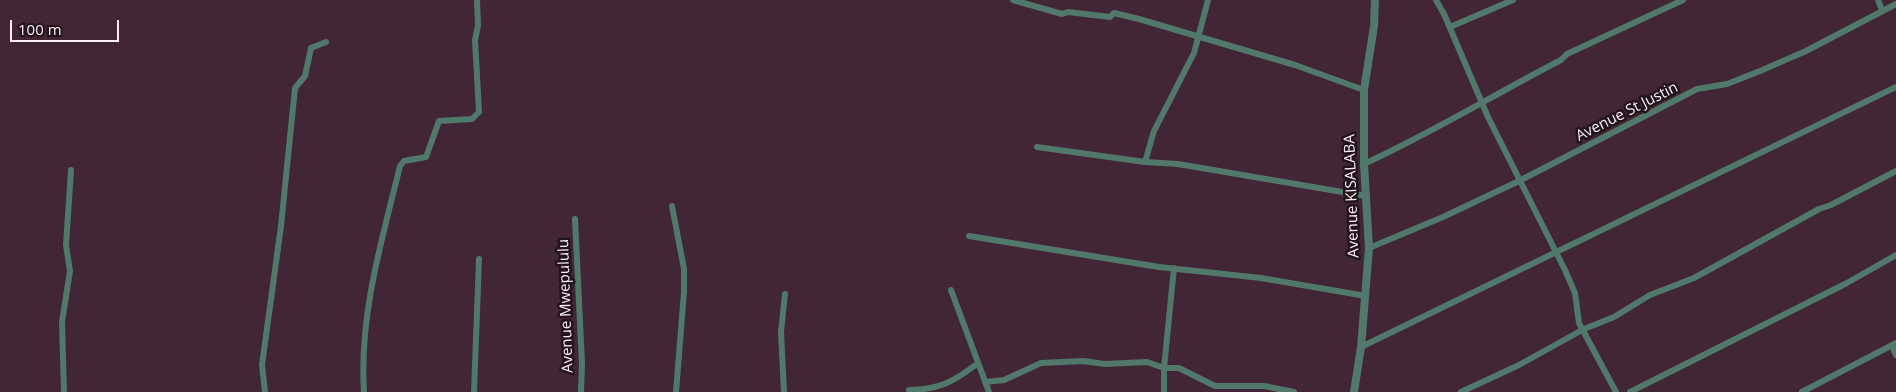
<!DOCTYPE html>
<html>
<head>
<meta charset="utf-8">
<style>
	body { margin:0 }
	#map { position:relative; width:1896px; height:392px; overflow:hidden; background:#422635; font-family:"Open Sans",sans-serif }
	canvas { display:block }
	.scale { position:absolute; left:10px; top:20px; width:109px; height:22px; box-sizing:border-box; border:2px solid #feeef6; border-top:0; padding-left:6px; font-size:15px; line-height:18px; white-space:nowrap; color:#feeef6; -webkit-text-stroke:4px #21141a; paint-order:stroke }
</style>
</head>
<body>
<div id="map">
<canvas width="1896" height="392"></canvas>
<div class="scale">100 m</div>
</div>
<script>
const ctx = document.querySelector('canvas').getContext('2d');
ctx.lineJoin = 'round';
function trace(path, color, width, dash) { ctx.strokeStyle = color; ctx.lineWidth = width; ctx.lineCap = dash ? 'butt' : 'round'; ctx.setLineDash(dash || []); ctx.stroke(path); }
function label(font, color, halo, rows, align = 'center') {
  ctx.font = font + ' "Open Sans",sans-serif'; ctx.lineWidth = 5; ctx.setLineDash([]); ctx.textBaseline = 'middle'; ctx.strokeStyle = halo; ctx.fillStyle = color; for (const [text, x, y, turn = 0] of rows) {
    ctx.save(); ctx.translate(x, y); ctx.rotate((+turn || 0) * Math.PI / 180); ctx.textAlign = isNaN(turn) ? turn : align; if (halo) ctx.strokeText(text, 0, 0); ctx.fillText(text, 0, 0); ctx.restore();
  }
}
const minor = new Path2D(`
	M1013 0 1062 14 1068 12 1110 17 1114 13 1139 19 1295 65 1364 90
	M1436 0 1444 14 1488 117 1565 270 1575 293 1579 323 1616 392
	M1878 0 1882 10
	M1450 27 1513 0
	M1037 147 1145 162 1178 164 1366 196
	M1145 162 1154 131 1194 53 1208 0
	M1364 164C1432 133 1495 94 1561 60L1567 54 1683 0
	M672 206 684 269V292L676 392
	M575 219 582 364 581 392
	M969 236 1159 267 1261 278 1366 296
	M1369 248 1443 217 1519 181 1697 89 1727 84 1760 71 1806 51 1896 4
	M951 290 989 392
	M1892 346 1896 355
	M1361 347 1896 87
	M985 382 1004 380 1041 363 1083 361 1105 364 1147 362 1164 368H1179L1215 386H1264L1294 392
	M64 392 62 322 70 271 66 245 71 170
	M265 392 262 365 281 226 295 88 305 76 311 48 326 42
	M364 392C359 315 382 240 400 166L404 161 426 157 439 121 472 119 479 112 475 40 478 26 477 0
	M474 392 479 259
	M784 392 781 332 785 294
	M910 392 909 390C939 390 955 381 978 363
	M1164 392V368L1174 268
	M1461 392 1519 365 1584 329 1614 317 1650 295 1694 278 1819 209 1831 205 1896 171
	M1630 392 1847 283 1896 255
	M1802 392 1896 343`);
const tertiary = new Path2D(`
	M1354 392 1361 347 1369 248 1364 164V90L1374 26 1375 0`);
const streetNames = [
	["Avenue St Justin",1627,112,-27],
	["Avenue KISALABA",1352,196,-92],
	["Avenue Mwepululu",566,306,-92]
];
trace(minor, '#50796b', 6);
trace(tertiary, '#50796b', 8);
label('15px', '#feeef6', '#21141a', streetNames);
</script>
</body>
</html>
